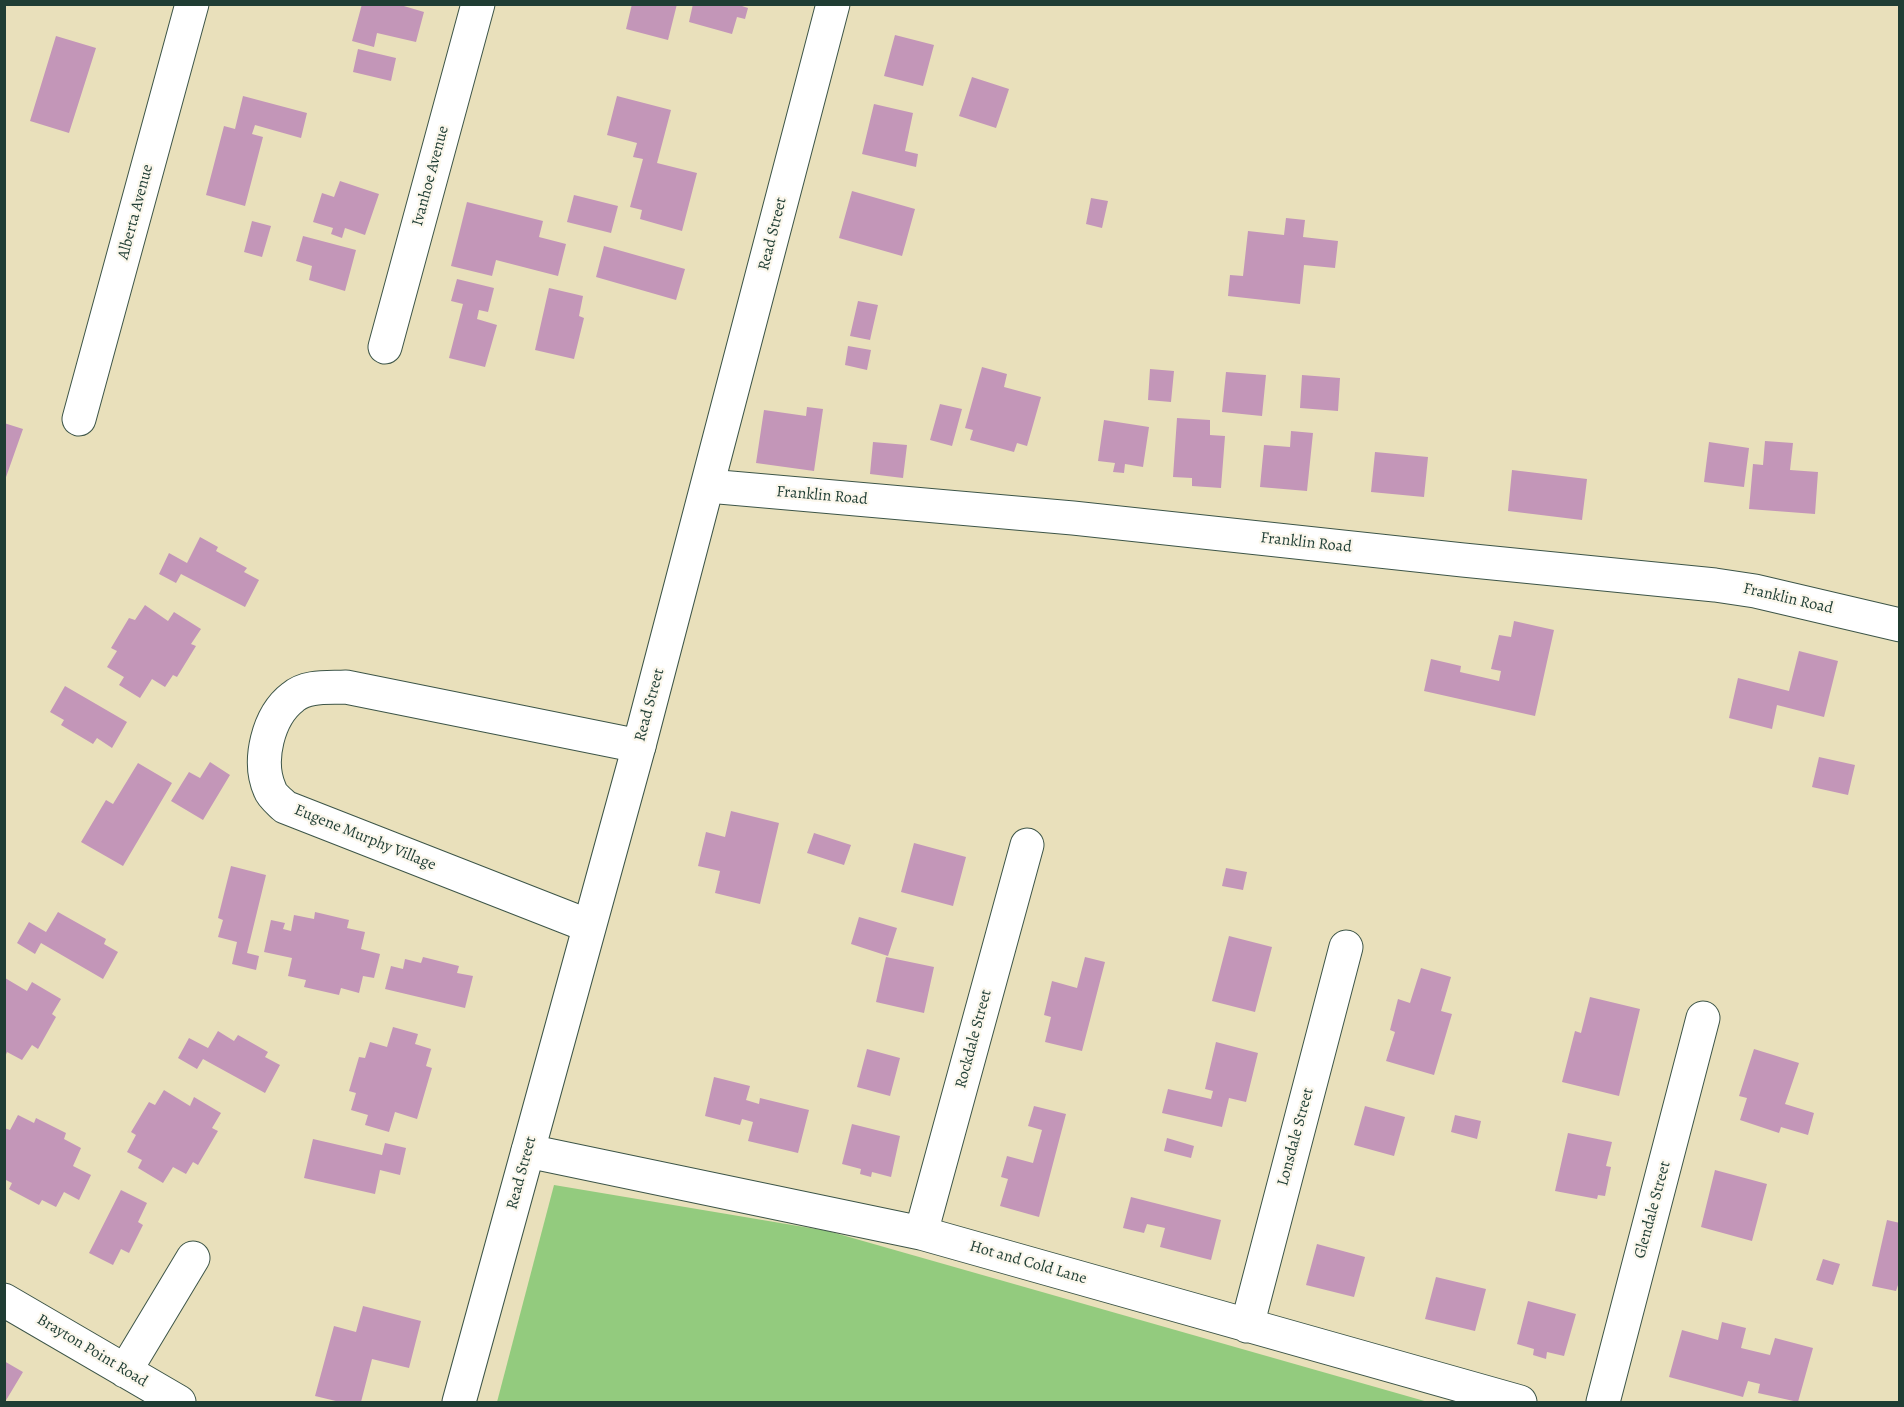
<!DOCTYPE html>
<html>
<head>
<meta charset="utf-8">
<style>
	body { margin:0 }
	#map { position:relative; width:1904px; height:1407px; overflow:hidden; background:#e9e0bb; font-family:Alegreya,serif }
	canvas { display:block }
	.frame { position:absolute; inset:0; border:6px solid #1f3d34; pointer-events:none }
</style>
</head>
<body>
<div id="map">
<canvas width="1904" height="1407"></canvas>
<div class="frame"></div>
</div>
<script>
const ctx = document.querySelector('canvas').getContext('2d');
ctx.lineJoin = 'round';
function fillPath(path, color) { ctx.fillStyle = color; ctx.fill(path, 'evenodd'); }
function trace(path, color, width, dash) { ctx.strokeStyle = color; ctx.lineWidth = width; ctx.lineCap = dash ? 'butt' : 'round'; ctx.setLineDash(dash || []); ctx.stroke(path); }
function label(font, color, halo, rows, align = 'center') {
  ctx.font = font + ' Alegreya,serif'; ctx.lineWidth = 4.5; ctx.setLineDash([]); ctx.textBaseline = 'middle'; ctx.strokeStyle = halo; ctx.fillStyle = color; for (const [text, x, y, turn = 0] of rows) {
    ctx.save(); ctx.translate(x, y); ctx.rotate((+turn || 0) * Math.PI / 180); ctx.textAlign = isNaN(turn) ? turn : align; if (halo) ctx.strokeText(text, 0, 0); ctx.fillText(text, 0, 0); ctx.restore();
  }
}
const green = new Path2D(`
	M554 1185 828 1231 1428 1402H497Z`);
const building = new Path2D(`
	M362 4 382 6 383 4H397L424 12 416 42 377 33 374 47 352 41Z
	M632 4H677L668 40 626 29Z
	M693 4H743L742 6 748 8 745 19 737 17 732 34 689 22Z
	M895 35 934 45 923 86 884 76Z
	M56 36 96 48 69 133 30 121Z
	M358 49 396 58 391 81 353 72Z
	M972 77 1009 89 996 128 959 116Z
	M243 96 307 113 301 138 255 125 252 134 263 137 245 206 206 195 224 126 235 129Z
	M617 96 671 110 657 163 697 173 682 231 640 219 642 210 630 207 643 159 633 157 637 143 607 135Z
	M874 104 913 113 905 151 918 154 916 167 862 154Z
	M340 181 379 194 365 235 345 228 342 238 331 234 333 228 313 222 322 193 334 197Z
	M852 191 915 209 902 256 839 238Z
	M574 195 618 206 611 233 567 222Z
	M1091 198 1108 201 1102 228 1086 224Z
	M467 202 543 221 539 237 566 244 558 276 496 260 492 276 451 266Z
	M1286 218 1305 220 1303 237 1338 241 1335 268 1304 265 1300 304 1228 296 1230 275 1243 276 1248 231 1284 235Z
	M252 221 271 226 262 257 244 252Z
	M303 236 356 250 345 291 309 280 312 266 296 261Z
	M604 246 685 269 676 300 596 277Z
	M457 279 494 288 488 312 479 310 477 319 497 325 485 367 449 358 463 304 451 301Z
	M549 288 583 296 579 316 584 318 574 359 535 350Z
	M858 301 878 305 870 340 850 336Z
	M848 346 871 350 867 370 845 365Z
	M982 367 1007 374 1004 387 1041 397 1027 446 1017 443 1014 452 970 440 973 430 965 428Z
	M1150 369 1174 371 1171 402 1148 400Z
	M1226 372 1266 375 1262 416 1222 412Z
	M1302 375 1340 378 1338 411 1300 408Z
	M940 404 962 409 952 446 930 440Z
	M807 407 823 409 814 471 756 463 764 410 806 416Z
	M1177 418 1210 420V435L1225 436 1221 488 1192 486V478L1173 477Z
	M1104 420 1149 427 1143 467 1125 464 1124 473 1113 472 1115 463 1098 461Z
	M4 423 23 429 5 480 4 479Z
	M1291 431 1313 433 1307 491 1260 487 1264 445 1290 447Z
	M1765 441 1793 443 1790 470 1818 472 1815 514 1749 509 1753 464 1763 465Z
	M873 442 907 445 903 478 870 474Z
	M1709 442 1749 448 1744 487 1704 482Z
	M1375 452 1428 457 1424 497 1371 492Z
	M1512 470 1587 479 1582 520 1508 511Z
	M200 537 218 547 216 551 247 568 244 572 259 580 245 607 181 574 176 583 159 574 169 553 187 563Z
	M145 605 168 621 174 612 201 629 191 644 196 646 177 677 173 675 165 687 152 679 140 698 119 685 124 677 107 667 117 651 111 648 129 618 135 620Z
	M1514 621 1554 630 1535 716 1424 691 1431 659 1461 666 1460 672 1499 681 1501 671 1491 669 1499 635 1511 637Z
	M1799 651 1838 661 1824 717 1777 705 1772 729 1729 718 1738 678 1789 691Z
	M65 686 127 722 112 748 97 738 93 744 61 725 64 720 50 712Z
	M1819 757 1855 765 1848 795 1812 787Z
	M210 762 230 775 203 820 171 801 189 772 200 778Z
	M138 763 172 783 123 866 81 842 106 800 113 804Z
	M731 811 779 823 760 904 715 893 720 871 698 866 706 832 725 837Z
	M814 833 851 845 844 865 807 853Z
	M914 843 966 857 953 906 901 892Z
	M231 866 266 875 247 953 259 956 256 970 232 964 237 942 218 937 223 920 218 918Z
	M1226 868 1247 872 1243 890 1222 886Z
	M58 912 106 939 104 944 118 952 103 979 41 943 35 954 17 943 29 922 46 932Z
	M315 912 349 920 347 928 365 932 361 949 380 954 374 978 363 976 359 993 341 988 339 995 304 987 306 980 288 976 292 958 264 952 271 920 285 923 283 929 291 931 294 915 314 919Z
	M859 917 897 928 888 956 851 944Z
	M1229 936 1272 947 1255 1012 1212 1001Z
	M423 957 459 966 457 973 473 976 465 1008 385 989 391 966 403 969 405 959 421 963Z
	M886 957 934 967 924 1013 876 1002Z
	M1085 957 1105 962 1082 1051 1045 1042 1051 1017 1044 1015 1052 981 1077 988Z
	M1421 968 1451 977 1441 1011 1452 1014 1434 1075 1386 1061 1395 1032 1390 1030 1398 999 1410 1003Z
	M5 978 27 991 32 982 61 999 52 1014 56 1017 38 1049 32 1045 22 1060 7 1052 5 1057Z
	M1590 997 1640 1009 1619 1096 1562 1082 1575 1031 1581 1033Z
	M393 1027 418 1034 415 1044 431 1049 426 1066 432 1068 417 1119 395 1112 389 1132 365 1125 368 1115 351 1110 356 1093 349 1091 359 1057 365 1058 370 1042 387 1047Z
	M218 1031 234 1041 238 1035 268 1052 265 1057 280 1065 265 1093 203 1059 197 1069 178 1058 189 1038 208 1048Z
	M1216 1042 1258 1053 1246 1102 1229 1098 1222 1127 1162 1113 1168 1089 1211 1099 1213 1091 1205 1089Z
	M867 1049 900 1058 890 1096 857 1087Z
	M1754 1049 1799 1063 1785 1104 1814 1113 1808 1135 1781 1127 1779 1133 1740 1120 1747 1098 1739 1096Z
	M714 1077 750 1086 746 1100 759 1104 760 1098 809 1110 798 1153 748 1141 753 1122 742 1119 740 1125 705 1116Z
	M164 1090 190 1106 194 1097 221 1113 212 1128 218 1131 198 1165 193 1162 186 1174 173 1167 163 1183 138 1168 142 1160 127 1152 136 1135 131 1132 149 1102 155 1105Z
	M1034 1106 1066 1114 1039 1217 1000 1206 1008 1179 1001 1177 1007 1156 1033 1163 1042 1130 1028 1126Z
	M1365 1106 1405 1117 1394 1156 1354 1145Z
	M18 1115 34 1123 36 1118 66 1133 64 1139 81 1148 73 1166 91 1175 79 1200 64 1192 56 1207 42 1200 39 1205 9 1189 12 1183 4 1179V1128L10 1130Z
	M1455 1115 1481 1121 1477 1139 1451 1132Z
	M852 1124 900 1136 891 1177 872 1172 871 1177 860 1174 861 1169 842 1164Z
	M1568 1133 1612 1142 1606 1166 1611 1167 1605 1196 1598 1195 1597 1199 1555 1191Z
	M1167 1138 1194 1146 1191 1158 1164 1151Z
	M313 1139 382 1155 385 1143 406 1148 400 1175 380 1170 375 1194 304 1178Z
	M1715 1170 1767 1184 1752 1241 1701 1227Z
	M121 1190 147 1203 138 1222 143 1225 129 1253 121 1249 113 1265 89 1253Z
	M1131 1197 1221 1220 1211 1260 1160 1247 1165 1228 1147 1224 1144 1233 1123 1228Z
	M1887 1220 1900 1223V1279L1896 1291 1872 1286Z
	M1317 1244 1365 1257 1354 1297 1306 1285Z
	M1823 1259 1840 1264 1833 1285 1816 1280Z
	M1436 1277 1486 1289 1475 1331 1425 1319Z
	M1528 1301 1576 1314 1564 1356 1547 1352 1546 1359 1533 1355 1534 1349 1517 1344Z
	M363 1306 421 1321 409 1368 372 1359 361 1402H340L315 1396 334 1326 356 1332Z
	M1722 1322 1746 1328 1741 1348 1770 1355 1775 1338 1813 1348 1798 1402 1758 1393 1760 1384 1748 1381 1743 1397 1669 1377 1682 1330 1718 1340Z
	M4 1361 23 1372 5 1402H4Z`);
const minor = new Path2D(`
	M385 347 478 4
	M79 419 192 4
	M708 486 1073 518 1463 560 1715 585 1755 591 1900 625
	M589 926 285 807C280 802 272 796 270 790 257 761 268 716 293 697 307 685 329 688 346 687L639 746
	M528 1151 921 1233 1520 1402
	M921 1233 1027 845
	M4 1300 179 1402
	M1247 1326 1346 947
	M125 1371 193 1258
	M1603 1402 1703 1018`);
const major = new Path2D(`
	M459 1402 639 746 833 4`);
const streetNames = [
	["Ivanhoe Avenue",431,176,-75],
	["Alberta Avenue",136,212,-75],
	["Read Street",773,234,-76],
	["Franklin Road",822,496,5],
	["Franklin Road",1306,543,6],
	["Franklin Road",1788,599,13],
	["Read Street",650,705,-75],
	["Eugene Murphy Village",365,838,22],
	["Rockdale Street",974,1039,-75],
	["Lonsdale Street",1296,1137,-75],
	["Read Street",522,1173,-75],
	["Glendale Street",1653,1210,-75],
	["Hot and Cold Lane",1028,1263,16],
	["Brayton Point Road",92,1351,31]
];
fillPath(green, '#93cb7e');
fillPath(building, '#c396b8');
trace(minor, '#3d5548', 35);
trace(major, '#3d5548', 35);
trace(minor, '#fff', 33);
trace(major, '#fff', 33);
label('16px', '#1f3d34', '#fbf7ec', streetNames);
</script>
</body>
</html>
